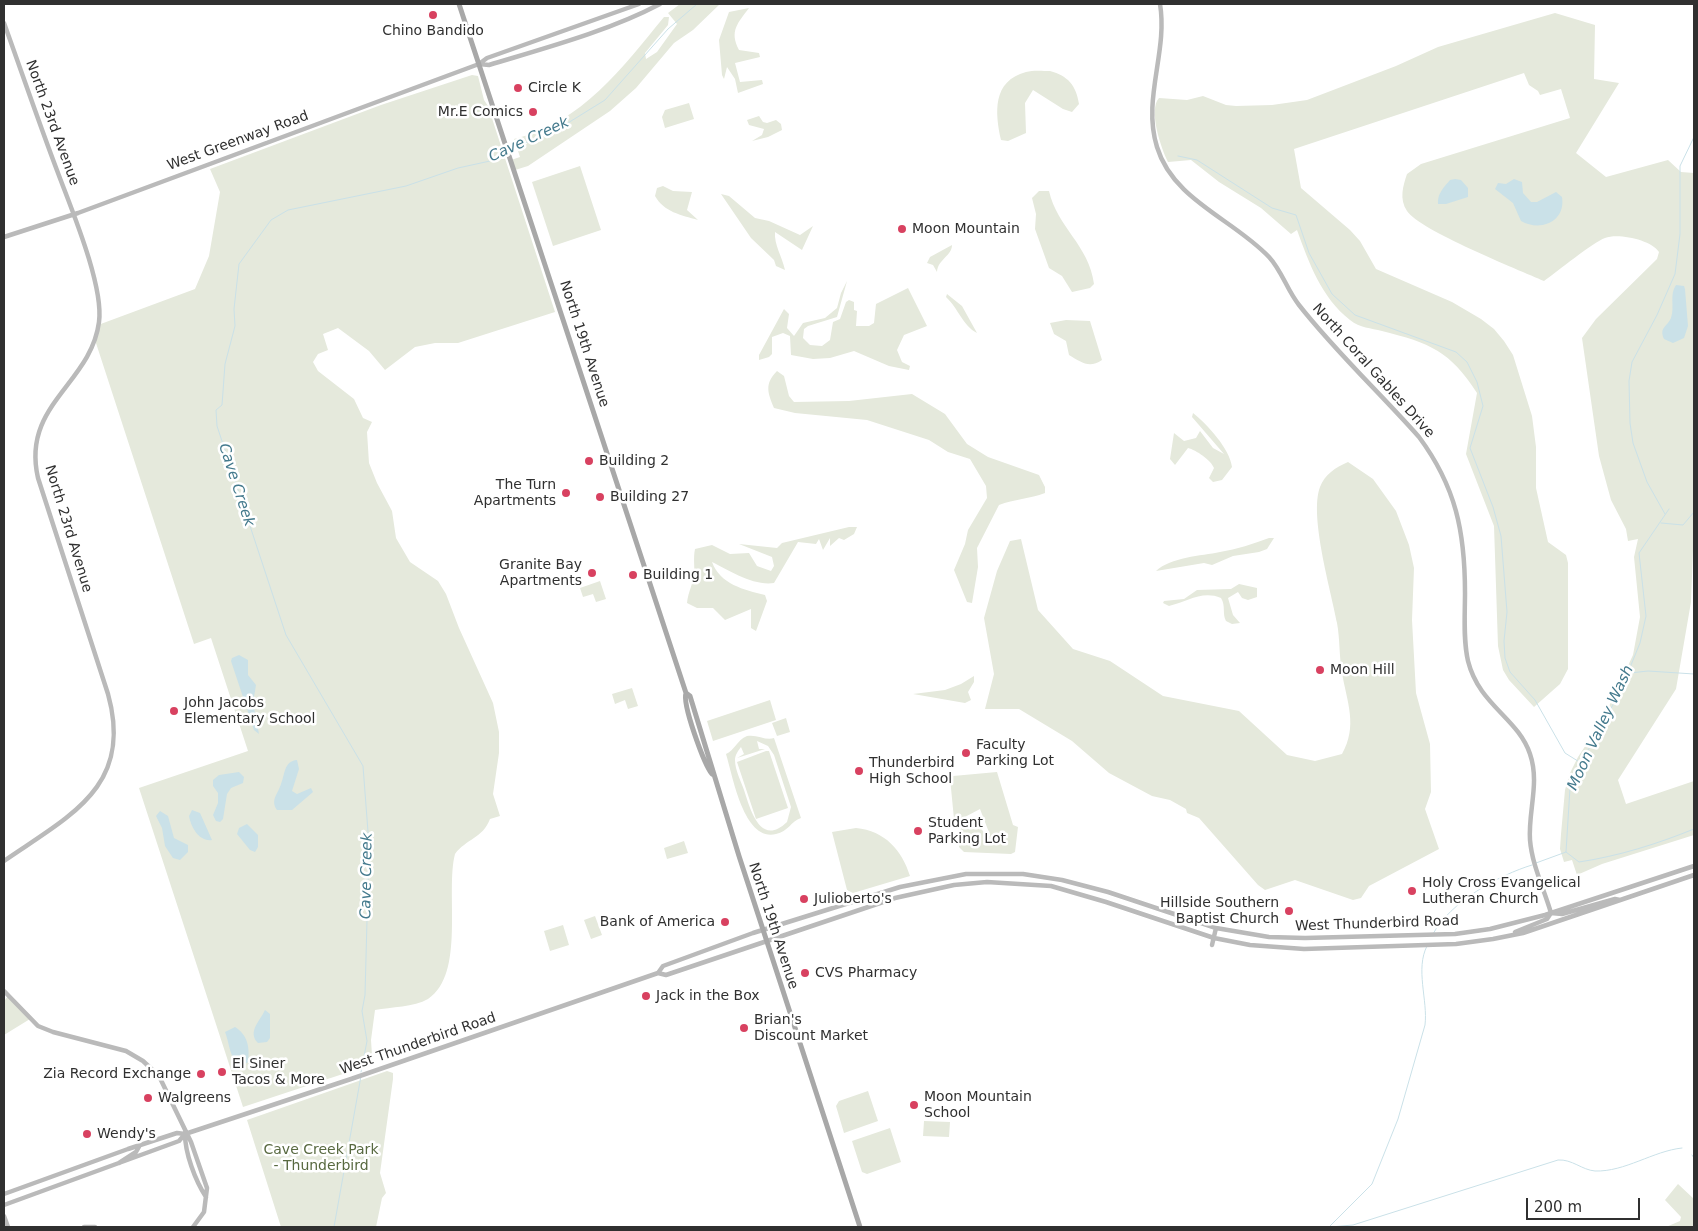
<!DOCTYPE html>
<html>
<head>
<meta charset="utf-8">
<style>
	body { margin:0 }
	#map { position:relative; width:1698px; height:1231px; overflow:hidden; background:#fff; font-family:"DejaVu Sans",sans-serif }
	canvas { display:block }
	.frame { position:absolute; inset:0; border:5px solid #303030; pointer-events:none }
	.scale { position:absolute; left:1526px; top:1198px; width:114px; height:22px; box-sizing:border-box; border:2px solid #303030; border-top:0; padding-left:6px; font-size:15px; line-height:18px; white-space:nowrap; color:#303030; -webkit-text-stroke:4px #fff; paint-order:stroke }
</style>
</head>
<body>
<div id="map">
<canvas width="1698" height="1231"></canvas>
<div class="frame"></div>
<div class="scale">200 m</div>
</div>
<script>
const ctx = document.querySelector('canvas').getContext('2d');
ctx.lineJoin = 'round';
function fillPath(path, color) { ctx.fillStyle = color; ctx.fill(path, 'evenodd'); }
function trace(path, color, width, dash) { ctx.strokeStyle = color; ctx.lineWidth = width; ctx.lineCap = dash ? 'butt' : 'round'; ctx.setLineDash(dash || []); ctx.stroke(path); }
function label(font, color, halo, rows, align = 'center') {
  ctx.font = font + ' "DejaVu Sans",sans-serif'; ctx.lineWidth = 5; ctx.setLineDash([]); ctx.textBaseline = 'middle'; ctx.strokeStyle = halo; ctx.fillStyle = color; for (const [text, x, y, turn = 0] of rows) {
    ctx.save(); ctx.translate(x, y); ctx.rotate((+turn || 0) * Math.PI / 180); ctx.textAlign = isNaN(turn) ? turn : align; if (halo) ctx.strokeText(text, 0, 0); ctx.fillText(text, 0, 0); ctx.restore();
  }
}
const green = new Path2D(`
	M680 4H720L693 30 674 43 636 88 610 111 528 166 515 170 511 160 520 157 517 148 527 144 526 141 516 144 514 139C583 122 622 68 664 17H669L668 25 645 53 646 59 657 52 677 24 668 13Z
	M749 8C738 23 729 31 739 50L759 53 760 57 735 63 740 82 762 80 763 84 738 93 735 79 727 67 724 79 722 75 719 40 729 12Z
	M1555 13 1595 25 1594 79 1619 83 1576 153 1606 177 1668 160 1681 172 1694 173V524L1691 602 1676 689 1618 780 1626 804 1694 781V835L1602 864 1577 875 1572 860 1564 862 1560 849 1561 834 1565 790 1570 773 1578 757 1603 719 1633 655 1640 617 1634 557 1638 539 1628 541 1626 529 1611 500 1599 456 1582 338 1596 319 1657 259 1659 252C1651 240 1619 233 1605 238 1593 242 1557 272 1544 281 1519 270 1419 230 1407 211 1399 199 1403 186 1407 174L1421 164 1570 118 1561 89 1540 95 1538 91 1529 85 1524 73 1294 149 1301 188 1350 230 1360 241 1376 269 1452 302 1481 319 1494 329 1504 341 1513 355 1532 416 1536 447V488L1548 542 1566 555 1568 563V669L1560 684 1534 707 1509 680 1503 670 1498 646 1494 526 1466 454 1477 393C1450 351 1430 343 1382 331 1371 328 1360 328 1350 320 1321 297 1309 263 1297 230L1291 234 1261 208 1219 182 1191 160 1168 162C1161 148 1148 110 1159 98L1187 100 1203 96 1226 105 1236 106 1272 105 1307 100 1396 66 1438 47Z
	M1050 71C1068 76 1076 85 1079 104L1072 112 1063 109 1033 90 1025 103 1026 133 1008 141 1001 140C995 113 992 81 1026 72 1033 70 1043 71 1050 71Z
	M472 75 478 76 484 100 488 106 555 312 458 343H435L415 347 385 370 369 351 338 328 323 334 328 350 318 354 313 362 318 371 354 399 363 418 372 422 367 432 369 463 377 483 392 511 396 538 410 562 438 581 446 594 459 628 493 703 499 732V753L493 794 500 816 490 819C483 838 466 839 455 854 445 892 466 974 428 999 414 1007 391 1007 375 1010L371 1040 372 1055 364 1067 243 1107 139 788 248 751 211 638 194 644 95 340 98 325 195 289 209 256 220 192 210 169 381 105Z
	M689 103 694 119 665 128 662 117 665 110Z
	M759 116 763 122 767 123 776 120 781 124 782 130 768 137 752 141 762 135 764 129 749 125 747 120Z
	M580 166 601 230 553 246 532 182Z
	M663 186 673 191 692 192 687 210 698 220C681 215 664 212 655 196L657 188Z
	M1039 191H1049C1057 227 1089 245 1094 284L1090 288 1072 292 1062 276 1049 268 1035 229 1036 214 1032 198Z
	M721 194 729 196 755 218 769 221 800 235 813 226 802 250 775 232C774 245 782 256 785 270L776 266 774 260 751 238Z
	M952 245C952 256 938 259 937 272L933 265 927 263 930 257Z
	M847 281 837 317 808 326 804 329 803 338 810 345 822 346 830 340 833 322 840 319 846 302 849 300 854 302V310L857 311 856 326H869L874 323 876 304 908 288 927 326 904 335 897 350 902 362 910 366 909 370 889 366 854 351 830 358 813 359 791 355 790 336 783 333 772 337V354L769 357 759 360V355L784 309 789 314 787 328 794 336 803 323 825 318 837 308 841 293Z
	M947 294 962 306 977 333C963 326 958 308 946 297Z
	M1066 320 1090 321 1102 360C1089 369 1081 362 1069 355L1066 341 1054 334 1050 323Z
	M777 371 784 376 789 396 794 402 849 401 912 394 945 414 967 444 988 457 1039 475 1045 487V493C1030 499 1014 499 999 505L977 548 978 567 972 603 967 602 954 570 965 544 968 530 987 498 986 486 970 459 948 452 929 440 867 420 795 413 774 408C768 393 764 384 777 371Z
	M1193 413C1207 424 1230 449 1232 467L1222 480 1213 482 1209 478 1214 468C1211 460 1196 450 1188 448L1175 465 1170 459 1174 433 1184 441 1196 438 1200 431 1213 448 1224 454 1192 417Z
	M1348 462 1373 479 1396 511 1409 545 1414 568 1412 620 1416 693 1430 744 1431 792 1425 809 1439 849 1369 886 1361 898 1353 900 1295 880 1265 890 1258 885 1199 818 1187 813 1186 809 1170 800 1152 796 1109 773 1072 741 1019 709H985L994 674 984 618 997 571 1010 541 1021 539 1038 610 1073 649 1110 661 1163 696 1239 711 1287 755 1315 761 1342 754C1358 726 1347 702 1342 673 1339 656 1340 639 1337 623 1331 590 1309 516 1320 487 1325 474 1335 468 1348 462Z
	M849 527H857L854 534 844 540 839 538 830 546V538L823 550 819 539 816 544 798 542 774 583C753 586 730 571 712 562 720 584 744 590 765 595L767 601 756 631 751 628V609L725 620 713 608H697L687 603C688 592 694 581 694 575 695 566 693 559 695 549L712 545 730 554 749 553 757 566 771 571 774 566 772 557 739 544 777 548 782 543Z
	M1269 538H1274L1267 549 1259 552 1233 556 1212 565 1204 563 1156 571C1171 557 1201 556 1220 552 1237 549 1253 544 1269 538Z
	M600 581 606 599 596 602 593 594 583 597 580 588Z
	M1239 584 1257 588V597L1248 600 1242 598 1238 592 1228 598 1233 615 1240 623 1232 624 1226 621C1222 614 1226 606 1221 598 1202 590 1187 602 1169 606L1163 603 1164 601 1184 599 1197 590 1231 589Z
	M974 676V682L968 692 971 700 965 703 913 694 945 690 961 684Z
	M632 688 638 706 628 709 625 700 615 704 612 694Z
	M770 700 776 720 713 741 707 721Z
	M786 718 790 732 777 736 772 723Z
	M747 736C757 734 766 741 774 738L801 818C791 821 788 832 776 834 744 842 733 777 726 754 734 751 737 740 747 736ZM757 741 768 746 774 755 791 807 787 822C760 848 750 808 744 790 741 781 735 770 735 760 735 755 738 751 741 747L744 754 737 758 765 749H759Z
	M766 751H769L788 808 756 819 737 762Z
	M997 772 1013 825 1018 827 1015 852 1011 854 964 852 959 847 961 821 977 823 988 838 990 835 980 809 963 818 954 819 950 778 953 776Z
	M856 828C885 831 902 850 910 876L853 893 847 890 832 832Z
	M684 841 688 853 667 859 664 848Z
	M595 916 602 935 591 939 584 920Z
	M563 925 569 945 550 951 544 931Z
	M8 996 30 1019 4 1035V1001Z
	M387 1071 393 1073V1079L380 1173 386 1193 382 1198 376 1227H281L247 1120Z
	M868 1091 878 1121 844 1133 836 1106 839 1101Z
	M924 1121 950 1122 949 1137 923 1136Z
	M890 1128 901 1162 867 1174 862 1172 852 1141Z
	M1678 1184 1694 1199V1227H1666L1680 1221 1681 1217 1665 1200Z`);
const water = new Path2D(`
	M1455 179 1461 180 1468 188V197L1446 204H1438C1437 194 1444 187 1450 180Z
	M1514 179 1522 182 1523 193 1531 202H1537L1556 192 1562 197C1566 222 1540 232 1521 221L1513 203 1495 189 1498 183 1506 184Z
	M1676 285 1684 286 1685 289 1688 326 1684 338 1673 343 1664 339C1659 327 1667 327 1671 318 1675 307 1669 295 1676 285Z
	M239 655 248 660V675L256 685 253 703 259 734 254 730 231 661 232 658Z
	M297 760 299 769 292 791 297 794 311 788 313 792 292 810H277C270 800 278 794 281 784 285 774 284 761 297 760Z
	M239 772 244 777 243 783 231 788 227 794 223 819 220 822 216 821 213 815 218 803V793L213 786V780L219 775Z
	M192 810 200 813 212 840C199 842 191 827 189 816Z
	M160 811 168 816 174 838 188 845V852L180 860 173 858 165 846 162 828 156 816Z
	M247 824 258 835V847L255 852 250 850 237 834 239 828Z
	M265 1010 270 1014V1038L267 1042 258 1043C247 1032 260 1021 265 1010Z
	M235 1027C248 1035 250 1048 248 1062L242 1066C229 1060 230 1044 225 1032Z`);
const stream = new Path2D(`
	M509 150 563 126 605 100 668 29 697 4
	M1178 156 1197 160 1272 208 1296 215 1309 253 1332 294 1355 315 1456 352 1467 362 1477 382 1483 406 1470 448 1493 507 1501 536 1507 612 1504 641 1505 658 1510 672 1535 700 1565 753 1581 763
	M1665 514 1647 482 1633 443 1630 423 1629 381 1632 362 1657 315 1675 274 1680 234V166L1694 137
	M1661 523 1683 525 1694 512
	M1630 673 1648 671 1694 674
	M1566 852 1579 862C1619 856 1657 844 1694 829
	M1536 863 1566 852 1570 788 1581 763 1620 692 1640 643 1646 616 1639 553 1669 509
	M1433 934C1450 902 1499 875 1532 865
	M361 1072 367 1041 362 1011 365 995 369 845 363 766 286 635 217 426 216 410 222 405 225 364 235 326 234 309 239 264 271 220 288 210 406 186 458 168 490 161 506 152
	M1692 1155 1694 1158
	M334 1227 361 1076
	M1329 1227 1372 1184 1398 1119 1425 1025C1428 1000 1415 969 1427 946
	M1330 1227 1353 1225 1558 1160C1572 1159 1582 1170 1595 1171 1625 1172 1653 1151 1682 1148`);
const secondary = new Path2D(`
	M1160 4C1168 52 1142 99 1157 147 1173 200 1233 219 1269 257 1282 271 1287 290 1299 305 1335 351 1380 393 1419 437 1456 487 1465 532 1465 593 1465 615 1463 639 1468 661 1479 705 1518 718 1530 754 1540 783 1528 811 1530 840 1532 865 1544 889 1551 913
	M4 23C22 73 39 123 58 173 71 208 104 286 99 322 91 384 21 405 38 478L108 694C134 787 69 816 4 861
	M479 64 489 65C545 48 609 31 660 4
	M4 237 78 213 479 64 487 58 639 4
	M1551 913 1562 914 1615 899 1620 900
	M1515 932 1547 919 1551 913
	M1212 945 1216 928
	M658 973 663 966 753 933 900 887 966 874H1023L1062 880 1108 892 1216 928 1269 937 1305 938 1455 934 1490 929 1545 915 1694 866
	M4 991 38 1026 53 1032 126 1051 143 1061 159 1076 191 1142 207 1188 204 1212 193 1227
	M185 1134C185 1153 195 1180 206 1197
	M119 1163 136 1152 140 1145
	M4 1194 128 1149 177 1133 185 1134 351 1079 658 973 666 975 895 898 954 885 987 882 1051 886 1106 902 1214 938 1250 945 1304 949 1456 944 1493 939 1523 933 1694 875
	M4 1205 179 1141 185 1134
	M4 1216 8 1227
	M84 1227H95`);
const primary = new Path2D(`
	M459 4 686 693 690 696 739 856 860 1227
	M686 693C682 704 704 764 712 774`);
const markers = [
	[433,15,5,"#d84160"],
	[518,88,5,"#d84160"],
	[533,112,5,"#d84160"],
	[902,229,5,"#d84160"],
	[589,461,5,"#d84160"],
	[566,493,5,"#d84160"],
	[600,497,5,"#d84160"],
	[592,573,5,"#d84160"],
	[633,575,5,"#d84160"],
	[1320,670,5,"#d84160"],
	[174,711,5,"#d84160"],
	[966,753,5,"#d84160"],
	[859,771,5,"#d84160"],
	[918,831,5,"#d84160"],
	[1412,891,5,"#d84160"],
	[804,899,5,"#d84160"],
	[1289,911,5,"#d84160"],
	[725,922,5,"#d84160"],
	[805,973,5,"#d84160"],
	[646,996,5,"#d84160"],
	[744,1028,5,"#d84160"],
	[222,1072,5,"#d84160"],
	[201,1074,5,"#d84160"],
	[148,1098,5,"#d84160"],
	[914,1105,5,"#d84160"],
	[87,1134,5,"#d84160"]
];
const poiNames = [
	["Chino Bandido",433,31,"center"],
	["Circle K",528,88],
	["Mr.E Comics",523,112,"right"],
	["Moon Mountain",912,229],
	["Building 2",599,461],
	["The Turn",556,485,"right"],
	["Apartments",556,501,"right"],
	["Building 27",610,497],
	["Granite Bay",582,565,"right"],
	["Apartments",582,581,"right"],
	["Building 1",643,575],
	["Moon Hill",1330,670],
	["John Jacobs",184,703],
	["Elementary School",184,719],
	["Faculty",976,745],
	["Parking Lot",976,761],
	["Thunderbird",869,763],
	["High School",869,779],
	["Student",928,823],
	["Parking Lot",928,839],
	["Holy Cross Evangelical",1422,883],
	["Lutheran Church",1422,899],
	["Julioberto's",814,899],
	["Hillside Southern",1279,903,"right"],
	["Baptist Church",1279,919,"right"],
	["Bank of America",715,922,"right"],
	["CVS Pharmacy",815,973],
	["Jack in the Box",656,996],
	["Brian's",754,1020],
	["Discount Market",754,1036],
	["El Siner",232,1064],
	["Tacos & More",232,1080],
	["Zia Record Exchange",191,1074,"right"],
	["Moon Mountain",924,1097],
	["School",924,1113],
	["Walgreens",158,1098],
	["Wendy's",97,1134]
];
const streetNames = [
	["North 23rd Avenue",52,123,70],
	["West Greenway Road",238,141,-20],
	["North 19th Avenue",584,344,72],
	["North Coral Gables Drive",1373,371,48],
	["North 23rd Avenue",68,529,73],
	["West Thunderbird Road",1377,924,-2],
	["North 19th Avenue",773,926,72],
	["West Thunderbird Road",418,1044,-19]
];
const parkNames = [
	["Cave Creek Park",321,1150],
	["- Thunderbird",321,1166]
];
const waterNames = [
	["Cave Creek",529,140,-25],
	["Cave Creek",236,485,72],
	["Moon Valley Wash",1601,728,-65],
	["Cave Creek",367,876,-89]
];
fillPath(green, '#e5e9dc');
fillPath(water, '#cae1e8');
trace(stream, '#cae1e8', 1);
trace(secondary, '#bababa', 4.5);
trace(primary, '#a8a8a8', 5);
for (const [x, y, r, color] of markers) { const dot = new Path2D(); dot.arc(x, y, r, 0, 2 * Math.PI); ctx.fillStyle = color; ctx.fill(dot); trace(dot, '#fff', 2); }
label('14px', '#303030', '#fff', poiNames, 'left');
label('14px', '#303030', '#fff', streetNames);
label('14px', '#586940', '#fff', parkNames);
label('italic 15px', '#447a8d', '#fff', waterNames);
</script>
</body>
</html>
